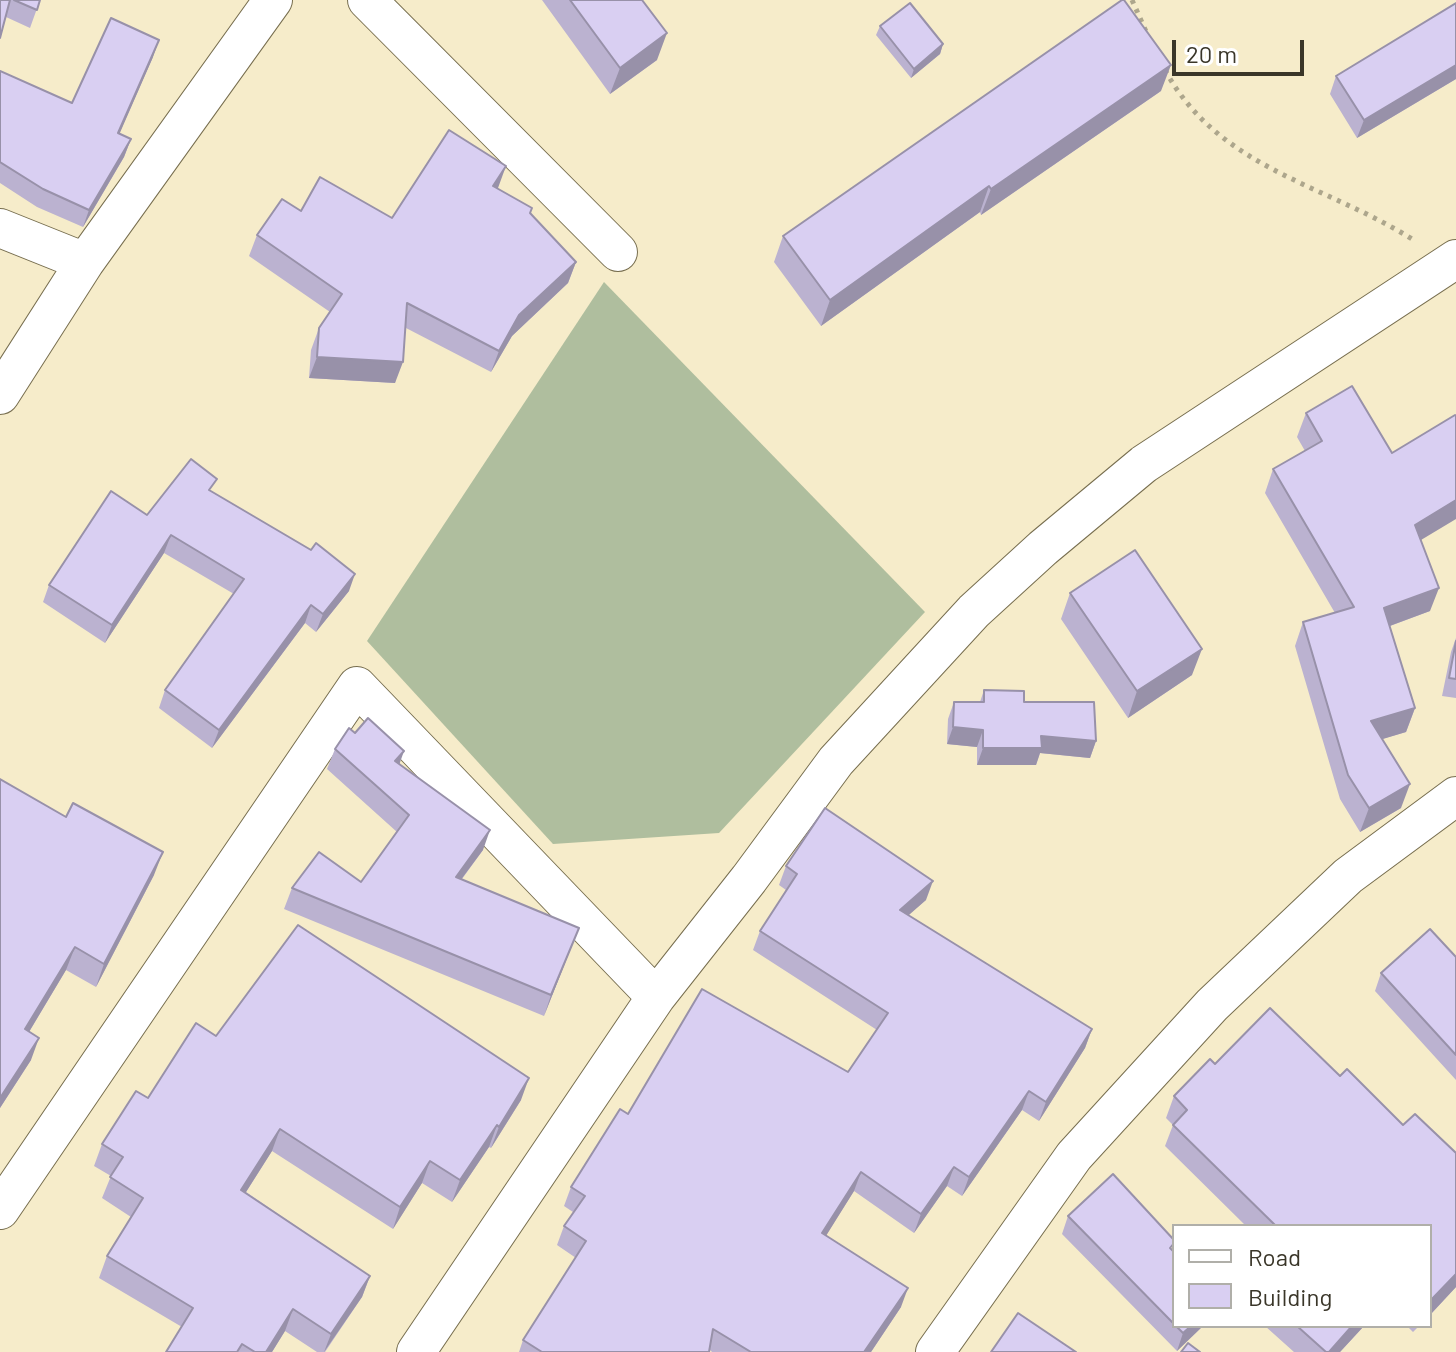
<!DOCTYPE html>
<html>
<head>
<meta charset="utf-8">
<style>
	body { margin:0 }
	#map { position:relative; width:1456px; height:1352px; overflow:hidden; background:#f6ecca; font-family:Barlow,sans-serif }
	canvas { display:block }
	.legend { position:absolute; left:1172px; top:1224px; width:260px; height:104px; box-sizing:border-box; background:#fff; border:2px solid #b0afa9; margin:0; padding:10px 14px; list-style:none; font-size:24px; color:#3a3629 }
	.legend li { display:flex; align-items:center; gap:16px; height:40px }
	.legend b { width:40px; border:2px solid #b0afa9 }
	.scale { position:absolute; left:1172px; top:40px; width:132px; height:36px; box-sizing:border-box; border:4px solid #3a3629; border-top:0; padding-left:10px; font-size:24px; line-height:28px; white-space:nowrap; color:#3a3629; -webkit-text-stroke:6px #fff; paint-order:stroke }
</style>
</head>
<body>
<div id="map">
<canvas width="1456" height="1352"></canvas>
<ul class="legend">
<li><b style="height:10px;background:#fff"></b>Road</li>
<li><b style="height:22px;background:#d9cff2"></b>Building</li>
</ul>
<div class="scale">20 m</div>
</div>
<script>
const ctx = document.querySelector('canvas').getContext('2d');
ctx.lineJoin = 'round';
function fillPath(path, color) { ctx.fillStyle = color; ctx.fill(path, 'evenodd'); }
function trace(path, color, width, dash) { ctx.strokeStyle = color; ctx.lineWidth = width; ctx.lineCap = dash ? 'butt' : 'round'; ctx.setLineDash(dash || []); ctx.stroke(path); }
const forest = new Path2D(`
	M604 282 925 612 719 833 553 844 367 641Z`);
const path = new Path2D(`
	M1132 0 1148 36
	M1165 70C1218 168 1324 184 1412 239`);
const minor = new Path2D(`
	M367 0 618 252
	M0 228 85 262
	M0 395 85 262 273 0
	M0 1210 357 686 656 997
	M416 1352 656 997 749 879 836 761 974 611 1043 548 1144 464 1456 259
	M935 1352 1074 1156 1212 1005 1348 876 1456 796`);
const wall = new Path2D(`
	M0 0H40L30 28 6 17Z
	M542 0H642L657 60 610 94Z
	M1456 3V79L1357 138 1330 94 1336 76Z
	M880 26 943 44 940 54 911 78 876 35Z
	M153 57 119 134 131 139 124 157 83 227 37 207 0 183V71L72 103Z
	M1161 91 981 215 980 212 821 326 774 262 783 236Z
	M497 189 530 214 576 262 568 283 512 336 491 372 406 328 395 383 309 378 311 350 319 328 330 312 249 256 257 235 301 211 392 218Z
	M1306 413 1421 540 1430 611 1390 626 1415 708 1406 732 1382 739 1401 808 1360 832 1340 799 1295 646 1303 622 1335 613 1265 493 1273 469 1305 451 1297 437Z
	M212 492 349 591 316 632 305 623 212 748 159 708 165 690 234 594 164 553 105 643 43 602 49 585 147 515Z
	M1070 593 1192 675 1128 718 1061 619Z
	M1456 638V698L1442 696 1451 652Z
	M984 690 1024 702 1096 741 1090 758 1040 753 1036 765H977V747L947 744 948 719 954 702H980Z
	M335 749 399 764 483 850 462 879 571 948 544 1016 284 909 292 888 361 882 397 832 327 769Z
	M0 779 154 875 96 987 66 970 29 1032 31 1060 0 1108Z
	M786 866 926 900 908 915 1092 1029 1085 1048 1039 1121 1022 1110 962 1196 947 1186 914 1233 854 1191 826 1235 901 1307 871 1352H712L710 1350 709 1352H519L523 1340 576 1258 557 1245 564 1226 573 1212 564 1206 571 1187 628 1114 848 1072 877 1030 753 950 760 931 786 890 779 885Z
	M1456 957V1080L1375 991 1381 973Z
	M1270 1008 1340 1076 1347 1069 1403 1125 1415 1114 1456 1153V1287L1430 1315V1226H1246L1165 1146 1173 1125 1166 1118 1174 1096 1210 1059 1215 1064Z
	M216 1036 521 1100 491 1148 489 1147 452 1202 422 1183 393 1229 272 1151 246 1192 370 1276 362 1297 325 1352H317L285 1331 272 1352H166L182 1327 99 1278 107 1256 131 1217 102 1198 111 1176 94 1166 102 1144 148 1098Z
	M1068 1216 1173 1251 1174 1252V1326H1203L1177 1351 1062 1234Z
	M1265 1326H1364L1340 1352H1294Z
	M1407 1326H1419L1413 1332Z`);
const shadedWall = new Path2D(`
	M667 33 657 60 610 94 620 68Z
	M159 40 153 57 112 151 118 133Z
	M943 44 940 54 911 78 914 69Z
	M1171 65 1161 91 981 215 991 189Z
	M1456 65V79L1357 138 1364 120Z
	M131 139 124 157 83 227 89 210Z
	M506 166 498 188 485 207 493 186Z
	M989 186 980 212 821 326 830 300Z
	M576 262 568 283 512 336 491 372 499 351 519 315Z
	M317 357 403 362 395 383 309 378Z
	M1456 500V519L1406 549 1415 525Z
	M171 535 164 553 105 643 112 625Z
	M355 574 349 591 316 632 323 614Z
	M1439 588 1430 611 1376 631 1384 608Z
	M311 605 305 623 212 748 219 730Z
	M1202 649 1192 675 1128 718 1137 691Z
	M1415 708 1406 732 1363 745 1371 721Z
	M953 727 983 730 977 747 947 744Z
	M1041 736 1096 741 1090 758 1040 753 1036 765H977L983 748Z
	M404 751 397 771 395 761Z
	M1410 784 1401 808 1360 832 1369 808Z
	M490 830 483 850 448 897 456 877Z
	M163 852 154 875 96 987 104 964Z
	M933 881 926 900 893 929 900 910Z
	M579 928 571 948 544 1016 551 995Z
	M75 947 66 970 17 1052 25 1029Z
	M1092 1029 1085 1048 1039 1121 1046 1102Z
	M39 1038 31 1060 0 1108V1098Z
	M529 1078 521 1100 491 1148 499 1127Z
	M1029 1091 1022 1110 962 1196 969 1177Z
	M497 1125 489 1147 452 1202 460 1180Z
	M280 1129 272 1151 234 1211 241 1190Z
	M430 1161 422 1183 393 1229 400 1207Z
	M954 1167 947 1186 914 1233 921 1214Z
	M861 1172 854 1191 816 1252 822 1233Z
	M1456 1274V1287L1430 1315V1301Z
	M370 1276 362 1297 324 1352 331 1334Z
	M908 1288 901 1307 871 1352H864Z
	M293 1309 285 1331 272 1352H266Z
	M1191 1326H1203L1177 1351 1183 1333Z
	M1352 1326H1364L1340 1352H1329Z`);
const building = new Path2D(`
	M0 0H10L0 38Z
	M14 0H40L37 10Z
	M570 0H642L667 33 620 68Z
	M1122 0H1124L1171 65 991 189 989 186 830 300 783 236Z
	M910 3 943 44 914 69 880 26Z
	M1456 3V65L1364 120 1336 76Z
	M111 18 159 40 118 133 131 139 89 210 43 189 0 162V71L72 103Z
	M449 130 506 166 493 186 532 208 530 213 576 262 519 315 499 351 407 303 403 362 317 357 319 328 342 294 257 235 282 199 301 211 320 177 392 218Z
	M1352 386 1392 453 1455 415 1456 416V500L1415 525 1439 588 1384 608 1415 708 1371 721 1410 784 1369 808 1348 775 1303 622 1354 607 1273 469 1322 441 1306 413Z
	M191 459 217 479 209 490 311 550 316 543 355 574 323 614 311 605 219 730 165 690 244 579 171 535 112 625 49 585 111 491 147 515Z
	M1135 550 1202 649 1137 691 1070 593Z
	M1456 641V679L1449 678Z
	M984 690 1024 691V702H1094L1096 741 1041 736 1042 748H983V730L953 727 954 702H984Z
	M368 718 404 751 395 761 490 830 456 877 579 928 551 995 292 888 319 852 361 882 409 815 335 749 349 728 355 733Z
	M0 779 66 817 73 803 163 852 104 964 75 947 25 1029 39 1038 0 1098Z
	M825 808 933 881 900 910 1092 1029 1046 1102 1029 1091 969 1177 954 1167 921 1214 861 1172 822 1233 908 1288 864 1352H751L713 1329 709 1352H542L523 1340 586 1241 564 1226 585 1196 571 1187 620 1109 628 1114 702 989 848 1072 888 1013 760 931 797 874 786 866Z
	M298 925 529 1078 499 1127 497 1125 460 1180 430 1161 400 1207 280 1129 241 1190 370 1276 331 1334 293 1309 266 1352H255L242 1344 237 1352H166L193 1308 107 1256 143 1198 110 1177 123 1157 102 1144 136 1091 148 1098 196 1023 216 1036Z
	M1430 929 1456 957V1055L1381 973Z
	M1270 1008 1340 1076 1347 1069 1403 1125 1415 1114 1456 1153V1274L1430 1301V1226H1276L1173 1125 1187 1110 1174 1096 1210 1059 1215 1064Z
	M1113 1174 1174 1240V1243L1170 1248 1174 1252V1324L1068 1216Z
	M1018 1313 1076 1352H991Z
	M1176 1326H1191L1183 1333Z
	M1297 1326H1352L1329 1352H1326Z
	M1188 1343 1200 1352H1181Z`);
fillPath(forest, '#afbe9e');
trace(minor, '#776e4f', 40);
trace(path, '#ada68c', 5, [4, 6]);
trace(minor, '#fff', 38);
fillPath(wall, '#bbb2d0');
fillPath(shadedWall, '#9891a9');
fillPath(building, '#d9cff2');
trace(building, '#9891a9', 2);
</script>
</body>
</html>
